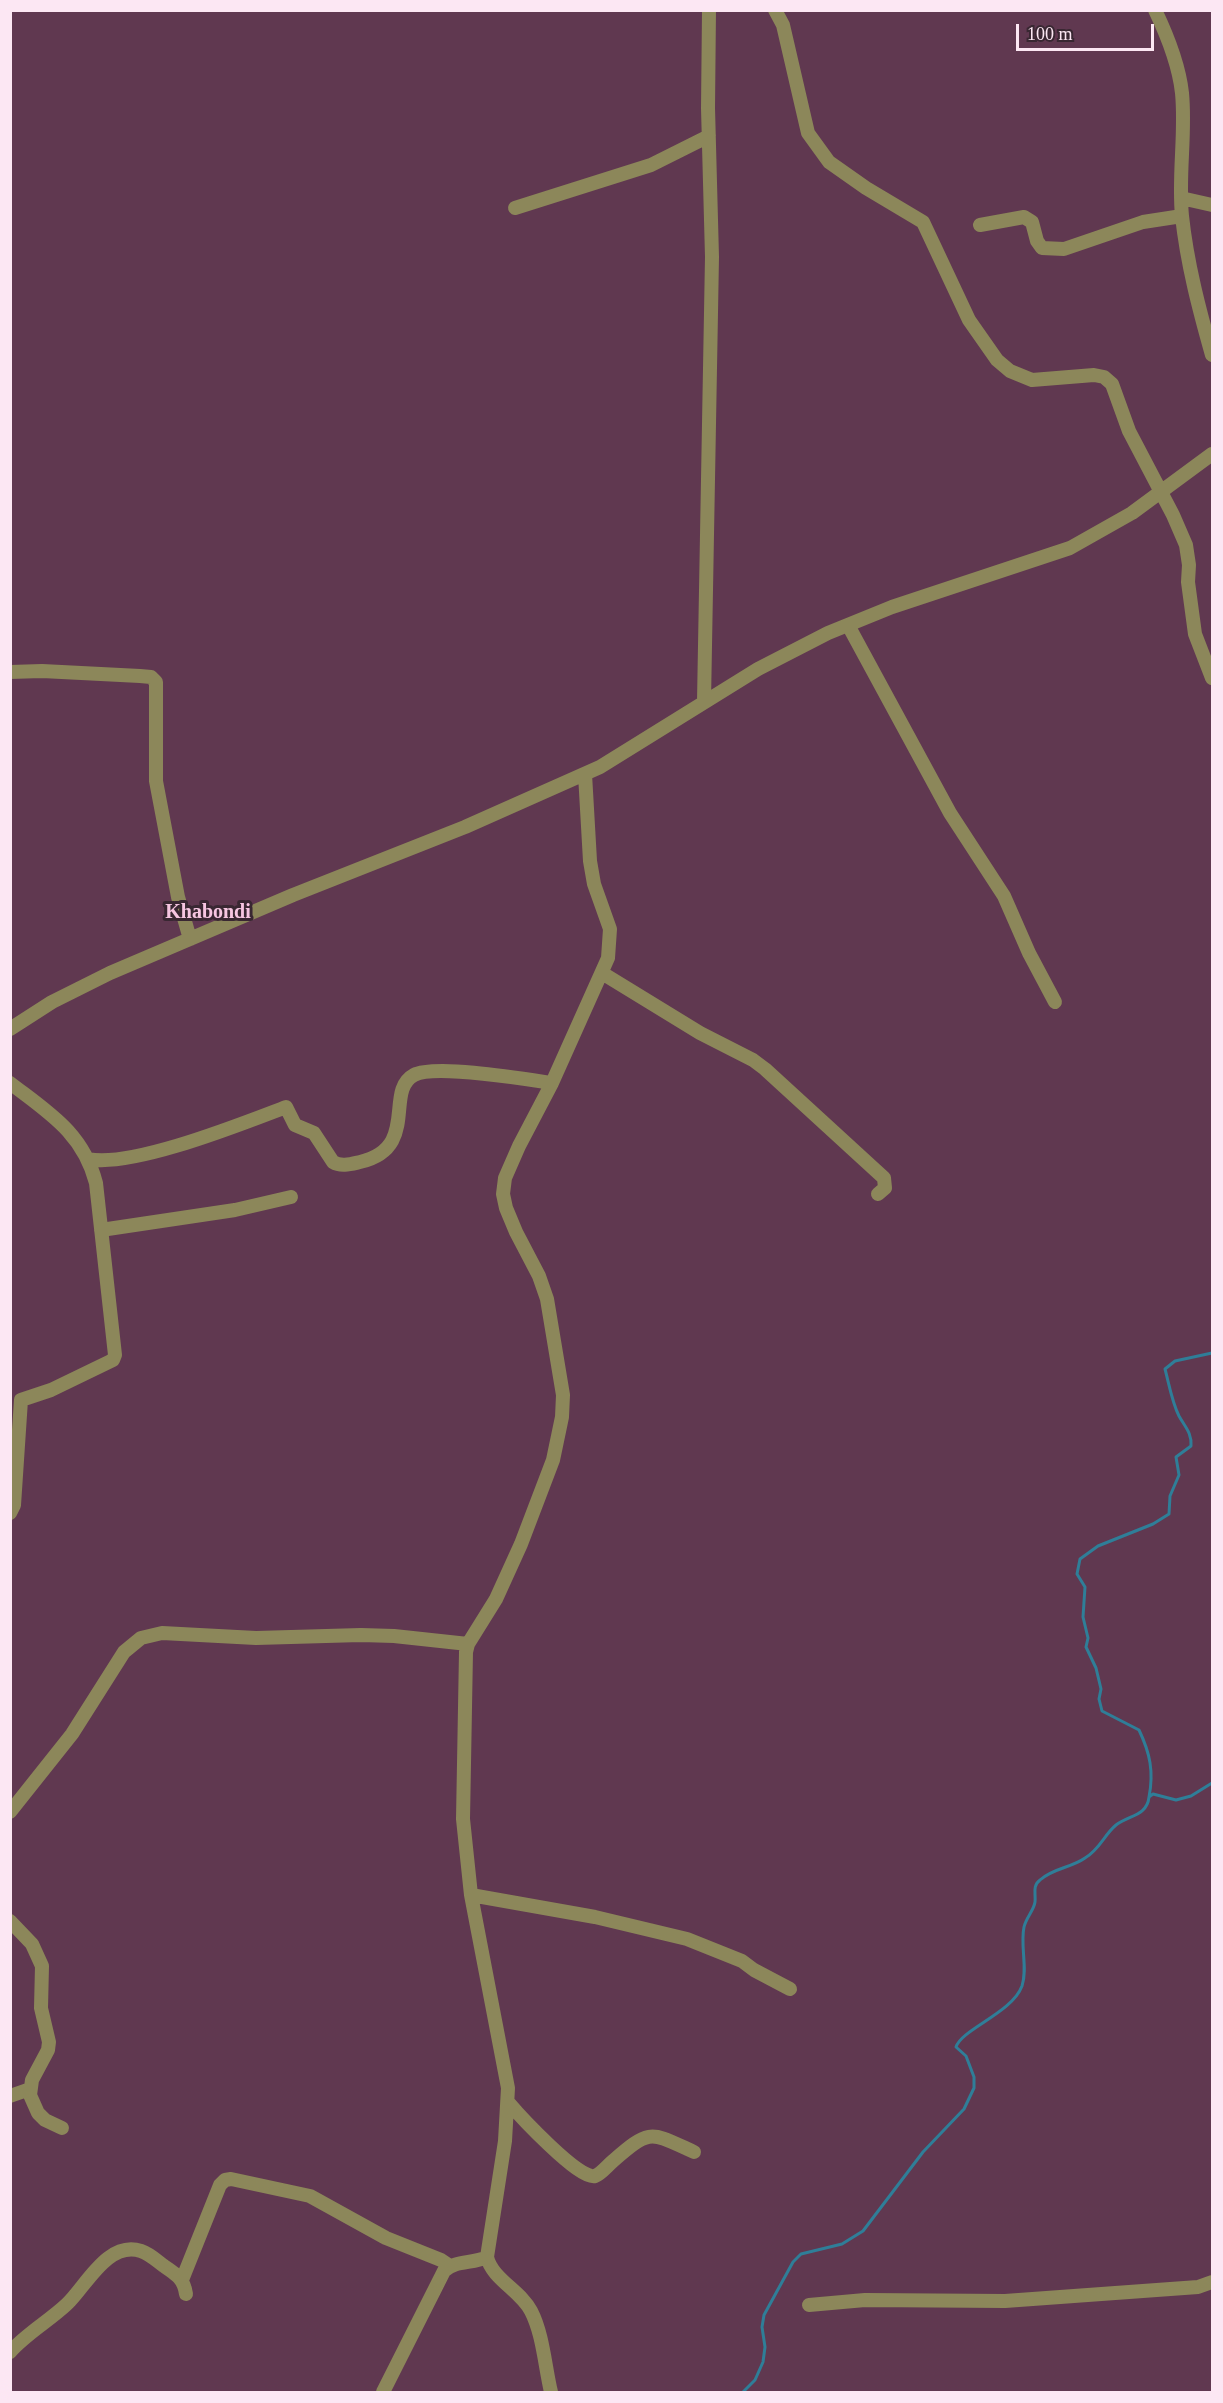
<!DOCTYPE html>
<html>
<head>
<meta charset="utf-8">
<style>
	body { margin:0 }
	#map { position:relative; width:1223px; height:2403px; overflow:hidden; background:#603850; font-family:"Times New Roman",serif }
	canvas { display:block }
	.frame { position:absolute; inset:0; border:12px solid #fce7f3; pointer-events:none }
	.scale { position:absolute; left:1016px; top:24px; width:138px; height:27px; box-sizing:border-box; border:3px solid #fce7f3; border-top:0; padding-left:8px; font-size:18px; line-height:21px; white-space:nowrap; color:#fce7f3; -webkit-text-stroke:4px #392732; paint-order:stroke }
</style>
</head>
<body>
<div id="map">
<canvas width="1223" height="2403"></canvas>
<div class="frame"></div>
<div class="scale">100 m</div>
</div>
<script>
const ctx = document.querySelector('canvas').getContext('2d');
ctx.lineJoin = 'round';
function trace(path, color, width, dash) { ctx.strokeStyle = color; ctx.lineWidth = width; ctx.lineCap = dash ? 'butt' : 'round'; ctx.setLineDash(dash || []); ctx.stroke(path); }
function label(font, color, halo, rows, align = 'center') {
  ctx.font = font + ' "Times New Roman",serif'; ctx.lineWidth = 6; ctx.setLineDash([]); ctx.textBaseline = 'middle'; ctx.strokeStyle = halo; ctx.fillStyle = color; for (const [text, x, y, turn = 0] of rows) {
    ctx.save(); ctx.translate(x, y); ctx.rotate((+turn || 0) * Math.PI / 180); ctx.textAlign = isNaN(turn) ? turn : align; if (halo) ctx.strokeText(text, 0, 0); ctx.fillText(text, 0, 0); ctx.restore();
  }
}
const stream = new Path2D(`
	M1149 1797C1154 1772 1150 1753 1139 1730L1102 1711 1099 1699 1101 1689 1096 1668 1086 1647 1088 1638 1083 1617 1085 1587 1077 1574 1080 1559 1098 1546 1153 1524 1169 1514 1170 1496 1179 1475 1176 1457 1191 1446C1192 1433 1185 1427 1179 1416 1172 1402 1169 1384 1165 1369L1175 1361 1212 1353
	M743 2392 755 2380 763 2362 765 2347 762 2327 764 2315 793 2262 801 2254 842 2244 863 2231 923 2152 964 2109 974 2088V2077L966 2056 956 2047C962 2029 1012 2013 1022 1986 1028 1968 1020 1946 1024 1927 1026 1918 1034 1910 1035 1902 1036 1894 1032 1886 1040 1880 1053 1868 1071 1868 1085 1858 1100 1849 1104 1835 1116 1825 1129 1815 1147 1816 1149 1797L1153 1794 1176 1800 1191 1796 1212 1783`);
const minor = new Path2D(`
	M775 10 783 25 808 133 829 162 866 188 923 222 969 320 997 360 1010 371 1032 380 1094 375 1104 377 1112 384 1129 431 1173 515 1186 545 1189 565 1188 582 1195 634 1212 678
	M1155 10C1167 35 1179 65 1182 93 1186 134 1178 175 1182 216 1187 263 1199 309 1212 355
	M1181 198 1212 205
	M515 208 651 165 709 136
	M980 225 1024 217 1032 222 1037 241 1042 248 1064 249 1143 222 1182 216
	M848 625 950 813 1004 896 1029 953 1055 1002
	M10 672 42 671 140 676 151 677 156 682V781L178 897 190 939
	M704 701 712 257 708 108 709 10
	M602 973 700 1033 753 1060 765 1069 884 1178 885 1188 878 1194
	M10 1029 52 1002 110 973 293 895 465 827 600 767 758 669 828 633 892 607 1070 548 1132 513 1212 454
	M10 1083C49 1113 83 1133 96 1183L115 1355 113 1360 51 1390 21 1400 14 1505 10 1513
	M88 1159C132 1168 241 1124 286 1107L295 1125 314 1133 333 1162C341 1167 351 1164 360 1162 420 1148 384 1091 414 1075 435 1064 525 1079 552 1083
	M101 1230 235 1210 291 1197
	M10 1812 72 1734 124 1652 141 1638 162 1633 256 1638 361 1635 394 1636 468 1644
	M471 1895 595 1917 687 1939 742 1961 754 1970 790 1989
	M10 1921 32 1944 42 1966 41 2008 49 2042 48 2050 32 2080 30 2095 38 2113 45 2120 62 2128
	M10 2096 30 2089
	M508 2102C519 2115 580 2181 595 2176 601 2174 608 2165 613 2161 651 2128 650 2132 694 2152
	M182 2280 220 2185 225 2180 231 2179 310 2196 386 2238 441 2260 450 2266
	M809 2305 865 2300 1005 2301 1198 2287 1212 2282
	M10 2352C27 2333 49 2321 67 2304 86 2286 108 2240 141 2251 150 2254 157 2261 164 2266 176 2274 184 2279 186 2294
	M383 2392 444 2271C455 2260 473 2264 487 2257
	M551 2392C545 2367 543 2334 531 2311 521 2291 492 2279 487 2257L505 2141 508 2088 471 1895 463 1819 466 1652 468 1644 496 1599 521 1544 553 1460 562 1417 563 1395 547 1299 539 1276 516 1232 506 1208 503 1194 505 1178 519 1146 552 1083 608 958 610 929 594 884 590 861 585 774`);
const quarterNames = [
	["Khabondi",208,913]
];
trace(stream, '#2f7e98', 3);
trace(minor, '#8c875a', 14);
label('bold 20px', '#f6c5e1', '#392732', quarterNames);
</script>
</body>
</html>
